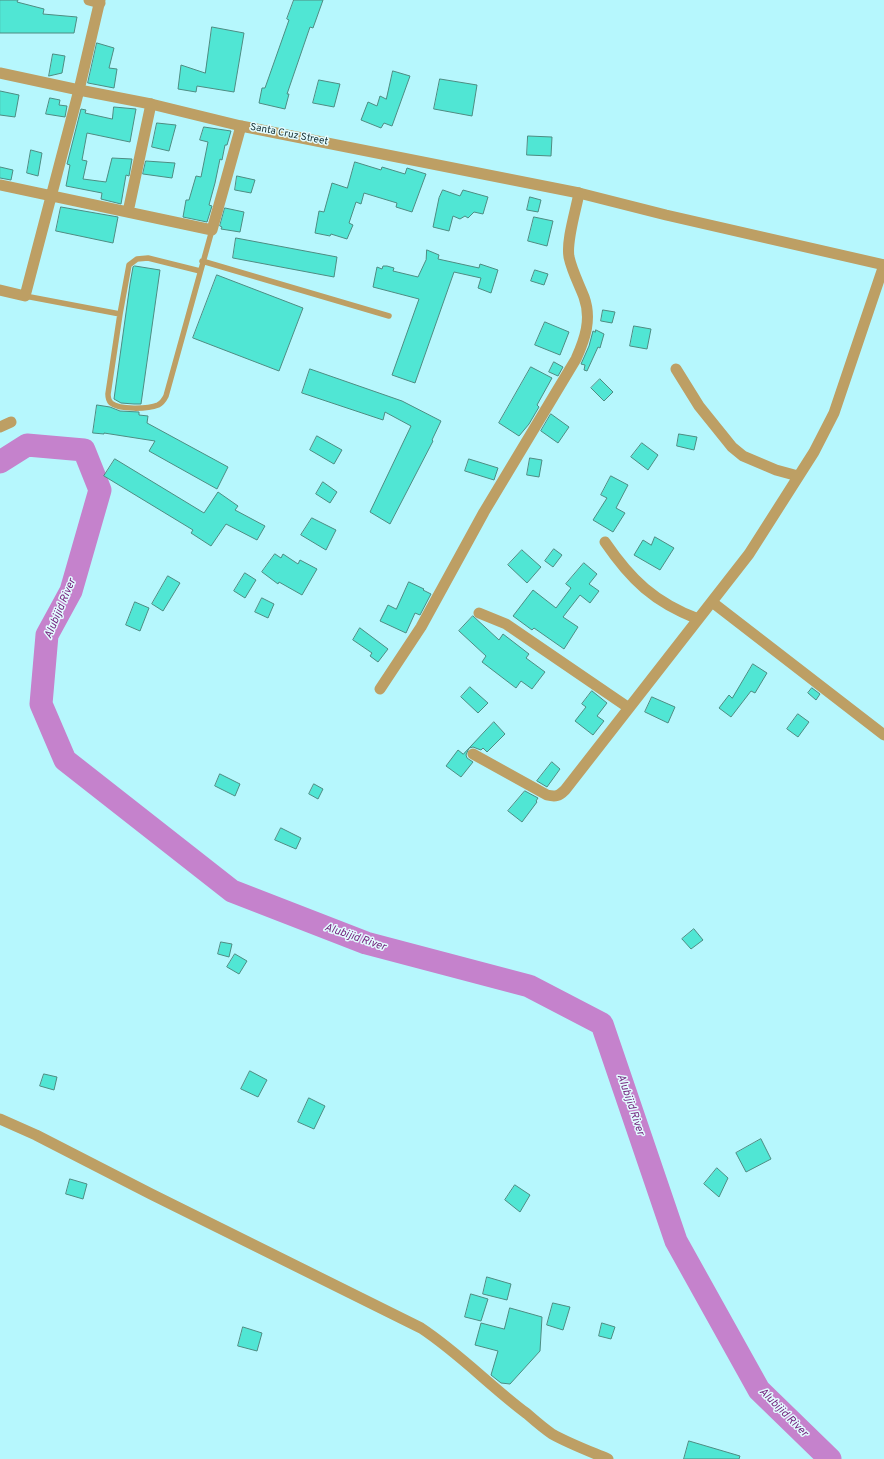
<!DOCTYPE html>
<html>
<head>
<meta charset="utf-8">
<style>
	body { margin:0 }
	canvas { display:block; background:#b6f7fd }
</style>
</head>
<body>
<canvas width="884" height="1459"></canvas>
<script>
const ctx = document.querySelector('canvas').getContext('2d');
ctx.lineJoin = 'round';
function trace(path, color, width, dash) { ctx.strokeStyle = color; ctx.lineWidth = width; ctx.lineCap = dash ? 'butt' : 'round'; ctx.setLineDash(dash || []); ctx.stroke(path); }
function fillPath(path, color) { ctx.fillStyle = color; ctx.fill(path, 'evenodd'); }
function label(font, color, halo, rows, align = 'center') {
  ctx.font = font + ' Overpass,sans-serif'; ctx.lineWidth = 3; ctx.setLineDash([]); ctx.textBaseline = 'middle'; ctx.strokeStyle = halo; ctx.fillStyle = color; for (const [text, x, y, turn = 0] of rows) {
    ctx.save(); ctx.translate(x, y); ctx.rotate((+turn || 0) * Math.PI / 180); ctx.textAlign = isNaN(turn) ? turn : align; if (halo) ctx.strokeText(text, 0, 0); ctx.fillText(text, 0, 0); ctx.restore();
  }
}
const river = new Path2D(`
	M0 462 27 445 84 450 100 490 71 591 47 635 41 704 65 760 232 891 366 943 529 986 602 1024 676 1241 759 1390 830 1459`);
const building = new Path2D(`
	M0 0H18L17 2 44 9 43 14 77 17 74 33H0Z
	M294 0H323L313 28 310 27 287 94H289L285 109 259 103 262 88H265L289 20 287 19Z
	M212 27 244 33 234 92 197 86 196 92 178 89 181 65 205 73Z
	M97 43 114 48 109 68 117 69 114 88 88 83Z
	M53 54 65 56 62 73 49 76Z
	M393 71 410 76 392 126 384 123 381 128 361 120 368 102 377 106 380 96 386 99Z
	M440 79 477 85 472 116 434 109Z
	M319 80 340 84 334 107 313 103Z
	M0 91 19 95 15 117 0 115Z
	M50 98 60 100 59 105 67 106 65 117 46 114Z
	M114 107 136 109 130 142 87 133 82 160 87 161 83 179 106 182 112 158 132 159 129 176 126 175 121 204 101 199 102 193 66 186 70 165 67 164 81 109 86 110 85 113 112 119Z
	M157 123 176 125 169 151 152 147Z
	M204 127 231 131 227 145H225L222 160 220 159 215 183 209 205 212 206 207 222 183 217 186 200H189L196 176 201 177 208 142 200 140Z
	M528 136 552 137 551 156 527 155Z
	M31 150 42 153 38 176 27 173Z
	M146 161 175 163 172 178 143 174Z
	M355 162 381 170 382 167 405 174 407 168 426 174 412 212 396 207 397 203 364 193 361 204 356 202 349 223 353 225 347 239 331 234 330 236 315 233 319 211 324 212 332 183 347 188Z
	M0 167 13 170 11 180 0 178Z
	M237 176 255 180 251 193 235 190Z
	M443 190 460 196 463 190 488 197 483 214 474 212 468 218 465 216 460 219 453 216 449 231 433 227 439 198Z
	M530 197 541 200 538 212 527 210Z
	M61 207 118 217 113 243 56 231Z
	M225 208 244 212 240 232 221 229 222 227 220 226Z
	M534 217 553 221 547 246 528 241Z
	M236 238 337 257 334 277 233 258Z
	M427 250 439 255 438 259 479 268 480 264 498 270 491 293 478 288 481 278 454 272 415 383 392 375 419 299 373 287 377 267 382 269 383 266H387L394 268 393 271 418 277 426 260Z
	M135 266 160 270 141 404H134L121 403 114 399 130 284 133 267Z
	M535 270 548 274 544 285 531 281Z
	M217 275 303 308 279 371 193 338Z
	M603 310 615 312 612 323 601 321Z
	M545 322 569 332 560 355 535 345Z
	M634 326 651 329 647 349 630 346Z
	M596 330 604 334 600 348 598 347 587 371 584 370 585 365 581 364 589 346 593 331 595 332Z
	M554 362 563 367 558 376 549 372Z
	M531 367 552 378 537 405 539 407 529 424 519 436 499 423Z
	M310 369 402 401 441 421 432 440 433 441 390 524 370 512 411 426 385 412 383 420 302 393Z
	M600 379 613 392 604 401 591 388Z
	M97 405 110 407 120 411 139 412V415L148 416 147 423 228 467 217 489 149 451 155 441 104 433V434L93 433Z
	M551 414 569 427 558 443 541 431Z
	M679 434 697 437 694 450 677 446Z
	M317 436 342 450 334 464 310 450Z
	M642 443 658 455 648 470 631 457Z
	M530 458 542 460 539 477 527 475Z
	M115 459 204 513 218 492 238 506 235 510 265 526 257 540 226 524 211 546 191 533 193 530 104 476Z
	M469 459 498 468 494 480 465 471Z
	M611 476 628 485 616 508 625 513 613 532 593 520 607 498 601 495Z
	M323 482 337 492 330 503 316 494Z
	M312 518 336 530 326 550 301 535Z
	M655 537 674 548 660 570 634 555 643 540 651 545Z
	M554 549 562 555 553 567 545 561Z
	M522 550 541 567 527 583 508 565Z
	M275 554 281 558 283 554 298 564 300 560 317 569 302 595 279 582 278 584 262 572Z
	M584 563 597 574 589 584 599 591 590 603 580 595 563 617 578 627 564 649 534 628 532 630 513 616 533 590 556 608 571 588 566 584Z
	M245 573 256 580 245 598 234 591Z
	M168 576 180 583 163 611 152 604Z
	M409 582 424 589 423 590 431 594 420 615 415 613 406 633 380 621 388 605 396 609Z
	M262 598 274 604 268 618 255 612Z
	M135 602 149 608 140 631 126 625Z
	M473 616 499 640 503 634 529 654 526 658 545 672 532 689 521 681 516 688 482 662 486 656 459 631Z
	M360 628 388 649 378 662 370 656 372 653 353 640Z
	M753 664 767 673 755 693 751 691 731 717 719 708 729 695 732 698Z
	M470 687 488 703 478 713 461 697Z
	M812 688 820 694 816 700 808 693Z
	M592 691 607 703 597 716 604 721 593 735 575 721 586 707 582 704Z
	M652 697 675 707 668 723 645 712Z
	M798 714 809 722 798 737 787 729Z
	M494 722 505 734 487 752 483 748 481 750 473 747 469 748 466 755 467 758 473 762 461 777 446 766 458 750 463 754Z
	M552 762 560 769 547 787 537 781Z
	M220 774 240 784 235 796 215 786Z
	M314 784 323 789 318 799 309 794Z
	M525 791 538 798 536 801 537 802 522 822 508 811Z
	M281 828 301 838 296 849 275 840Z
	M694 929 703 940 691 949 682 939Z
	M221 942 232 944 229 957 218 954Z
	M235 954 247 961 239 974 227 967Z
	M250 1071 267 1080 258 1097 241 1089Z
	M44 1074 57 1077 54 1090 40 1086Z
	M309 1098 325 1106 314 1129 298 1122Z
	M761 1139 771 1159 746 1172 736 1153Z
	M717 1168 728 1178 719 1197 704 1184Z
	M70 1179 87 1184 83 1199 66 1194Z
	M515 1185 530 1195 520 1212 505 1200Z
	M487 1277 511 1284 507 1300 483 1294Z
	M471 1294 488 1299 481 1321 465 1317Z
	M553 1303 570 1307 563 1330 547 1325Z
	M510 1308 542 1317 540 1351 510 1384 501 1383 491 1375 498 1351 475 1345 481 1323 504 1329Z
	M602 1323 615 1327 611 1339 599 1336Z
	M243 1327 262 1333 257 1351 238 1346Z
	M689 1441 740 1456 739 1459H684Z`);
const service = new Path2D(`
	M202 261 389 316
	M25 296 120 314 129 265 137 259 148 258 200 271
	M120 314 108 394C108 397 109 401 111 403 119 410 148 409 158 405 162 403 164 400 166 396L212 230`);
const minor = new Path2D(`
	M89 0 100 3
	M0 185 212 230 241 126
	M128 212 151 104
	M0 290 25 296 79 90 100 0
	M676 369 699 406 732 447 743 456 776 470 798 476
	M0 427 11 422
	M605 542C631 580 654 602 698 619
	M712 602 884 735
	M479 613 506 624 629 708
	M380 689 421 627 484 512 576 359C585 339 592 319 584 297 579 284 572 271 569 257 566 241 576 210 579 193
	M473 754 547 795C556 797 559 796 565 790L749 554 814 452 834 413 884 265
	M0 1119 36 1135 151 1194 421 1328C459 1353 490 1386 526 1413 534 1420 543 1428 552 1434 570 1444 589 1451 608 1459`);
const tertiary = new Path2D(`
	M0 73 79 90 151 104 241 126 579 193 666 215 884 265`);
const streetNames = [
	["Santa Cruz Street",289,135,11]
];
const waterNames = [
	["Alubijid River",61,609,-67],
	["Alubijid River",355,938,19],
	["Alubijid River",630,1105,71],
	["Alubijid River",783,1413,45]
];
trace(river, '#c582cc', 23);
fillPath(building, '#50e6d4');
trace(building, '#4e8c82', 1);
trace(service, '#bd9f64', 5.5);
trace(minor, '#bd9f64', 11);
trace(tertiary, '#bd9f64', 11);
label('10px', '#122c2f', '#e3fcff', streetNames);
label('italic 11px', '#74237d', '#e3fcff', waterNames);
</script>
</body>
</html>
